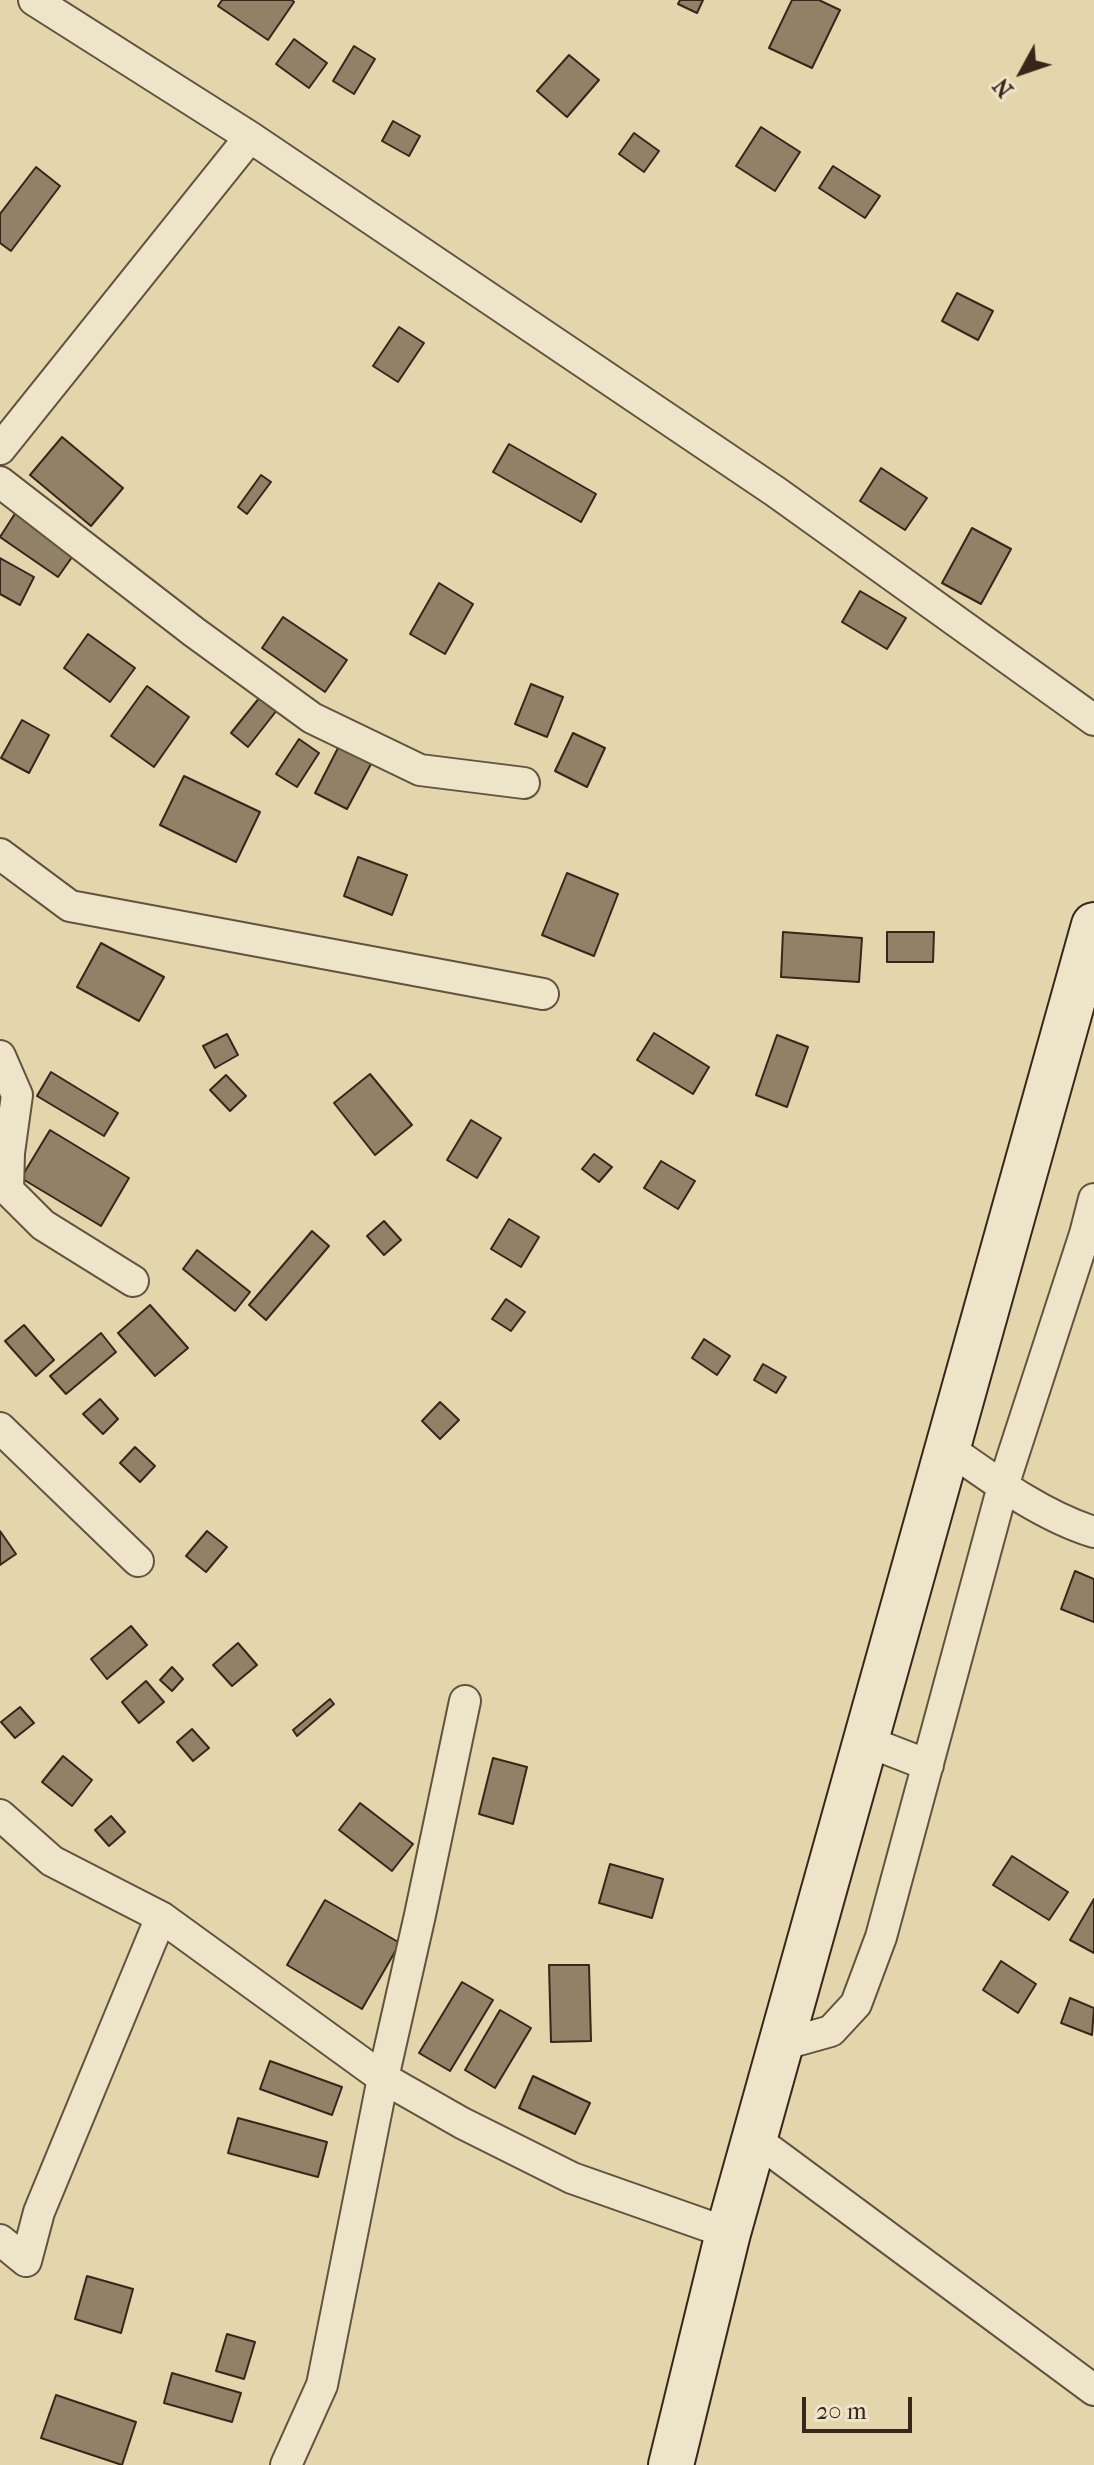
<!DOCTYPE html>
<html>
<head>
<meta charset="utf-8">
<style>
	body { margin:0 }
	#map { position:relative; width:1094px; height:2465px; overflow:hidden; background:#e3d5ac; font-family:"IM FELL French Canon",serif }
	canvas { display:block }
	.north { position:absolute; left:982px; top:32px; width:80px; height:80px; -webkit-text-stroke:6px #ede4c9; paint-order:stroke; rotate:230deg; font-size:22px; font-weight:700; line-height:32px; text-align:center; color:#38261a }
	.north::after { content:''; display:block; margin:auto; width:28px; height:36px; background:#38261a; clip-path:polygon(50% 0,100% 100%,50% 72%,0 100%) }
	.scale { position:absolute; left:802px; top:2397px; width:110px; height:36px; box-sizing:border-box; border:4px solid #38261a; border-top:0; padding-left:10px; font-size:24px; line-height:28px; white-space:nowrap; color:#38261a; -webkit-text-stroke:6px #ede4c9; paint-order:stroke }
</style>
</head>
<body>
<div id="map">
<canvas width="1094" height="2465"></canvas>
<div class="north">N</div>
<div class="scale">20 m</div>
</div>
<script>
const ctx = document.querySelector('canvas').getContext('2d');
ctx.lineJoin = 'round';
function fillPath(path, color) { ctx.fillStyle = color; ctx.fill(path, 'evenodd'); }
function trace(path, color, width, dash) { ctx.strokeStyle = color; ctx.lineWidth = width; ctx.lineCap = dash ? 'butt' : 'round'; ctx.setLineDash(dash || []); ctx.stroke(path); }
const building = new Path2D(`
	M222 0H292L294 2 268 40 218 6Z
	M680 0H703L697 13 678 4Z
	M792 0H819L840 10 812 68 769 48Z
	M294 39 327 63 309 88 276 64Z
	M354 46 375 59 354 94 333 81Z
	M569 55 599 80 567 117 537 91Z
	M393 121 420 136 409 156 382 141Z
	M761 127 800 152 775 191 736 166Z
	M634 133 659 151 644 172 619 154Z
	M833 166 880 196 865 218 819 188Z
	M36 167 60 186 11 251 0 243V214Z
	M957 293 993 311 978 340 942 321Z
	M399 327 424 343 398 382 373 366Z
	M62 437 123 488 91 526 30 475Z
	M509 444 596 494 581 522 493 472Z
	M881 468 927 498 905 530 860 501Z
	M261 475 271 482 247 514 238 507Z
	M16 512 75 553 58 577 0 537Z
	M972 528 1011 549 981 604 942 583Z
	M0 558 34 577 20 605 0 594Z
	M439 583 473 604 445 654 410 634Z
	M860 591 906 618 887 649 842 622Z
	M283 617 347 660 325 692 262 648Z
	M88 634 135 668 110 702 64 668Z
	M531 684 563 697 547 737 515 724Z
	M147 686 189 717 154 767 111 736Z
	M260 697 277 710 248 747 231 733Z
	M22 720 49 735 29 773 1 758Z
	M573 733 605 748 587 787 555 771Z
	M299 739 319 753 297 787 276 774Z
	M339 746 371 764 347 809 315 793Z
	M184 776 260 812 236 862 160 825Z
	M358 857 407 875 392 915 344 896Z
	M567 873 618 894 594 956 542 935Z
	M783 932 862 938 859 982 781 977Z
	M887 932H934L933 962H887Z
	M101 943 164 977 139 1021 77 987Z
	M654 1033 709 1067 693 1094 637 1060Z
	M227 1034 238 1055 215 1068 203 1046Z
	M777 1035 808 1047 787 1107 756 1095Z
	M51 1072 118 1113 104 1136 37 1096Z
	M370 1074 412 1125 375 1155 334 1103Z
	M226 1075 246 1096 230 1111 210 1090Z
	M471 1120 501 1138 477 1178 447 1160Z
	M50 1130 129 1178 101 1226 21 1178Z
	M594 1154 612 1167 599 1182 582 1169Z
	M661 1161 695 1181 678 1209 644 1188Z
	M509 1219 539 1237 521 1267 491 1249Z
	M384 1221 401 1240 384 1255 367 1236Z
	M312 1231 329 1246 266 1320 249 1305Z
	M197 1250 250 1292 235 1311 183 1269Z
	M506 1299 525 1312 511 1331 492 1319Z
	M150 1305 188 1348 155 1376 118 1333Z
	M24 1325 54 1360 36 1376 5 1341Z
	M101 1333 116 1352 66 1394 50 1376Z
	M704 1339 730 1356 717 1375 692 1358Z
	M763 1364 786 1377 776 1393 754 1380Z
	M100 1399 118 1419 103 1434 83 1414Z
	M440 1402 459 1420 440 1439 422 1421Z
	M135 1447 155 1466 140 1482 120 1463Z
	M0 1531 16 1554 0 1565Z
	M207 1531 227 1547 206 1572 186 1556Z
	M1075 1571 1094 1579V1622L1061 1609Z
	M131 1626 147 1645 107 1679 91 1659Z
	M238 1643 257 1665 232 1686 213 1665Z
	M172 1667 183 1679 172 1691 160 1680Z
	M146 1681 164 1702 139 1723 122 1702Z
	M330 1699 334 1704 297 1736 293 1730Z
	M20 1707 34 1723 15 1738 1 1722Z
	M192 1729 209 1748 193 1761 177 1742Z
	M63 1756 92 1780 72 1806 42 1782Z
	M493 1758 527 1767 513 1824 479 1814Z
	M360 1803 413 1844 392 1871 339 1830Z
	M111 1816 125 1832 109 1846 95 1830Z
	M1012 1856 1068 1892 1049 1920 993 1885Z
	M610 1864 663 1879 652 1918 599 1903Z
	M1094 1899V1953L1070 1940Z
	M325 1900 400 1943 362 2009 287 1965Z
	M1001 1961 1036 1984 1018 2013 983 1990Z
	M549 1965H589L591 2041 551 2042Z
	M462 1982 493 2000 450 2071 419 2053Z
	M1070 1998 1094 2008 1092 2035 1061 2023Z
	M500 2010 531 2028 495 2088 465 2070Z
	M270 2061 342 2087 332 2115 260 2089Z
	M533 2076 590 2103 575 2134 519 2108Z
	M238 2118 327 2142 318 2177 228 2153Z
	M87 2276 133 2289 121 2333 75 2319Z
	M227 2334 255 2342 244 2379 216 2371Z
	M172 2373 241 2393 232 2422 164 2403Z
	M56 2395 136 2422 122 2465 41 2438Z`);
const minor = new Path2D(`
	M34 0 250 137 776 492 1094 720
	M0 449 250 137
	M0 482 194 632 312 718 420 770 524 783
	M0 854 70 906 543 994
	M0 1056 17 1095 9 1153 8 1190 43 1225 133 1281
	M0 1428 138 1561
	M948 1448C992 1479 1042 1516 1094 1532
	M866 1741 928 1765
	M0 1815 52 1861 161 1917 383 2078 462 2123 572 2178 728 2233
	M781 2045 831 2031 856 2004 881 1937 1003 1486 1085 1234 1094 1199
	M755 2139 1094 2390
	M0 2240 26 2261 39 2212 161 1917
	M286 2465 322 2385 383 2078 420 1915 465 1701`);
const secondary = new Path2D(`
	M671 2465 728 2233 1094 925`);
fillPath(building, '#918166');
trace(building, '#38261a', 2);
trace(minor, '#63523e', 34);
trace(secondary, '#38261a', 48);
trace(minor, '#ede4c9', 30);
trace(secondary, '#ede4c9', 44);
</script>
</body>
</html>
